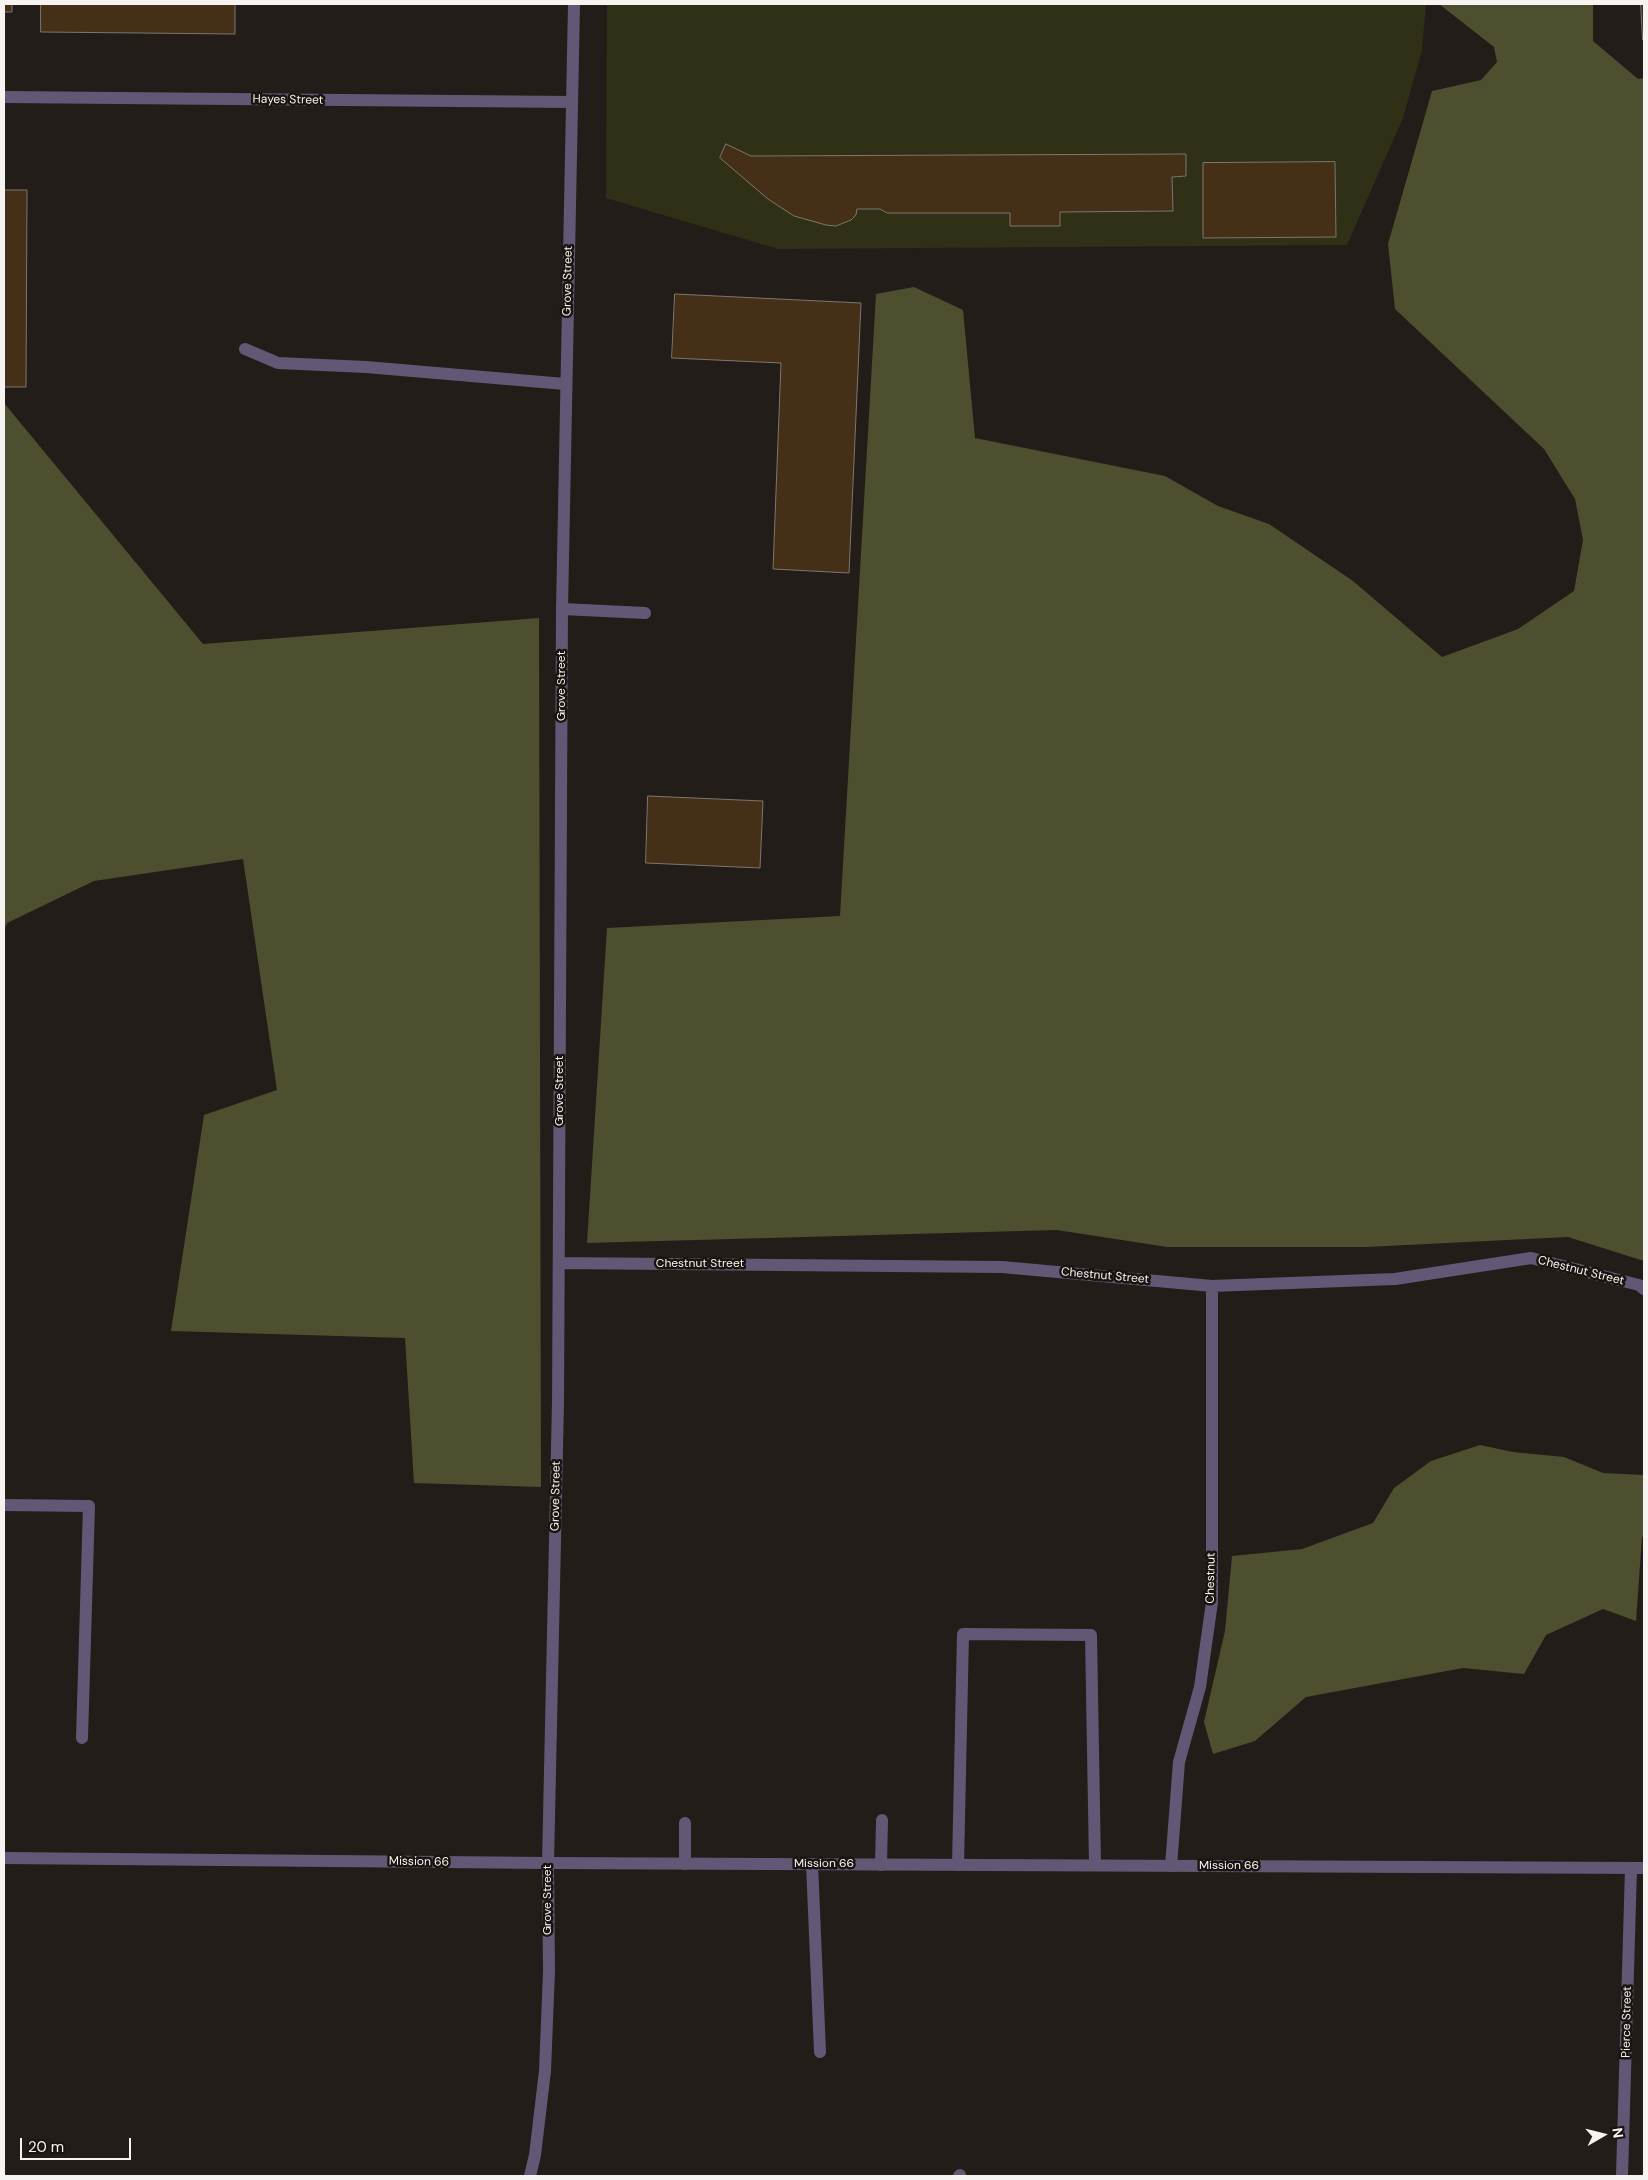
<!DOCTYPE html>
<html>
<head>
<meta charset="utf-8">
<style>
	body { margin:0 }
	#map { position:relative; width:1648px; height:2180px; overflow:hidden; background:#221d18; font-family:"DM Sans",sans-serif }
	canvas { display:block }
	.frame { position:absolute; inset:0; border:5px solid #f6f3f0; pointer-events:none }
	.north { position:absolute; left:1578px; top:2110px; width:50px; height:50px; -webkit-text-stroke:4px #19140f; paint-order:stroke; rotate:82deg; font-size:14px; font-weight:700; line-height:20px; text-align:center; color:#f6f3f0 }
	.north::after { content:''; display:block; margin:auto; width:18px; height:22px; background:#f6f3f0; clip-path:polygon(50% 0,100% 100%,50% 72%,0 100%) }
	.scale { position:absolute; left:20px; top:2138px; width:111px; height:22px; box-sizing:border-box; border:2px solid #f6f3f0; border-top:0; padding-left:6px; font-size:15px; line-height:18px; white-space:nowrap; color:#f6f3f0; -webkit-text-stroke:4px #19140f; paint-order:stroke }
</style>
</head>
<body>
<div id="map">
<canvas width="1648" height="2180"></canvas>
<div class="frame"></div>
<div class="north">N</div>
<div class="scale">20 m</div>
</div>
<script>
const ctx = document.querySelector('canvas').getContext('2d');
ctx.lineJoin = 'round';
function fillPath(path, color) { ctx.fillStyle = color; ctx.fill(path, 'evenodd'); }
function trace(path, color, width, dash) { ctx.strokeStyle = color; ctx.lineWidth = width; ctx.lineCap = dash ? 'butt' : 'round'; ctx.setLineDash(dash || []); ctx.stroke(path); }
function label(font, color, halo, rows, align = 'center') {
  ctx.font = font + ' "DM Sans",sans-serif'; ctx.lineWidth = 5; ctx.setLineDash([]); ctx.textBaseline = 'middle'; ctx.strokeStyle = halo; ctx.fillStyle = color; for (const [text, x, y, turn = 0] of rows) {
    ctx.save(); ctx.translate(x, y); ctx.rotate((+turn || 0) * Math.PI / 180); ctx.textAlign = isNaN(turn) ? turn : align; if (halo) ctx.strokeText(text, 0, 0); ctx.fillText(text, 0, 0); ctx.restore();
  }
}
const green = new Path2D(`
	M607 4H1426L1422 50 1403 118 1347 245 778 249 606 198ZM727 144 751 156 1186 155V176L1172 177V211L1060 212V226H1011L1010 213H888L880 209H857L856 215C845 226 832 228 817 221L720 158Z`);
const forest = new Path2D(`
	M1439 4H1593V41L1638 79 1644 78V1261L1568 1237 1366 1247H1167L1057 1230 587 1243 607 928 840 916 876 294 914 287 963 310 975 438 1165 476 1218 506 1269 524 1353 581 1442 657 1518 629 1574 591 1583 540 1575 499 1544 449 1395 309 1388 244 1432 91 1481 80 1497 62 1494 47Z
	M4 403 203 644 539 618 541 1487 414 1483 405 1338 171 1331 204 1115 277 1090 243 859 94 881 7 923 4 930Z
	M1480 1445 1513 1452 1564 1457 1603 1473 1644 1475V1536L1642 1537 1636 1621 1603 1609 1546 1635 1524 1674 1463 1668 1306 1697 1255 1741 1213 1754 1204 1722 1225 1631 1232 1556 1302 1549 1373 1523 1394 1488 1431 1461Z`);
const building = new Path2D(`
	M4 4H12V12H4Z
	M41 4H235V34L41 32Z
	M1641 4H1644V40H1643Z
	M726 144 751 156 1186 154V176L1172 177 1173 211 1060 212V226H1010V213H887L880 209H857L856 215 851 220 836 226 826 225 794 216 768 199 720 158Z
	M1335 162 1336 237 1203 238V163Z
	M4 190H27L26 387H4Z
	M675 294 861 303 849 573 773 569 781 363 672 358Z
	M648 796 763 801 760 868 646 863Z`);
const service = new Path2D(`
	M245 349 278 363 366 367 565 384
	M562 609 645 613
	M4 1505 89 1506 82 1738
	M685 1823V1864
	M812 1864 820 2052
	M881 1865 882 1820
	M958 1865 963 1634 1091 1635 1095 1865`);
const minor = new Path2D(`
	M4 97 572 102
	M559 1263 1002 1267 1212 1286 1395 1279 1531 1258 1639 1285 1644 1289
	M1171 1866 1179 1762 1200 1687 1212 1602V1286
	M530 2176 535 2155 545 2071 549 1971 548 1863 558 1402 562 609 574 4
	M959 2176 960 2175
	M1622 2176 1631 1868`);
const tertiary = new Path2D(`
	M4 1858 548 1863 1644 1868`);
const streetNames = [
	["Hayes Street",288,100,1],
	["Grove Street",568,281,-89],
	["Grove Street",562,686,-90],
	["Grove Street",560,1091,-90],
	["Chestnut Street",700,1264],
	["Chestnut Street",1581,1271,14],
	["Chestnut Street",1105,1276,5],
	["Grove Street",556,1496,-89],
	["Chestnut",1211,1578,-89],
	["Mission 66",419,1862,1],
	["Mission 66",824,1864],
	["Mission 66",1229,1866],
	["Grove Street",548,1900,-90],
	["Pierce Street",1627,2022,-89]
];
fillPath(green, '#2f3016');
fillPath(forest, '#4d4f2f');
fillPath(building, '#453017');
trace(building, '#7c7770', 1);
trace(service, '#625876', 12);
trace(minor, '#625876', 12);
trace(tertiary, '#625876', 12);
label('12px', '#f6f3f0', '#19140f', streetNames);
</script>
</body>
</html>
